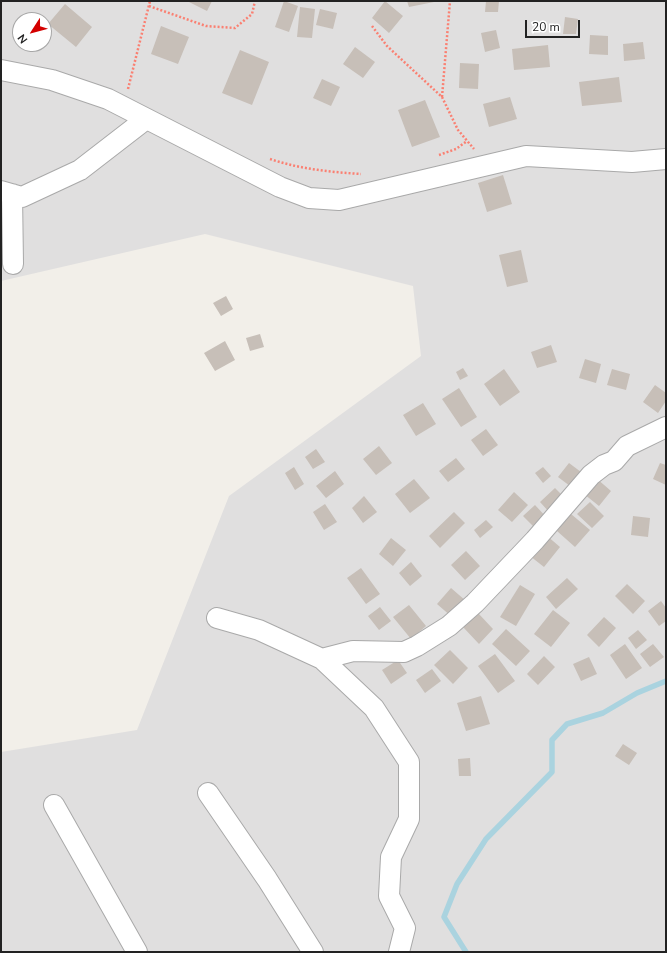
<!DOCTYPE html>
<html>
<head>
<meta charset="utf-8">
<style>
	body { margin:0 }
	#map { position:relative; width:667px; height:953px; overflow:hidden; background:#f2efe9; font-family:"Nunito Sans",sans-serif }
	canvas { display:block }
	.frame { position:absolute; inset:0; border:2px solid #222; pointer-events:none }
	.north { position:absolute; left:12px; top:12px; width:40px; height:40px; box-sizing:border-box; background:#fff; border:1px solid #a7a7a7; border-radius:50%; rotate:234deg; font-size:11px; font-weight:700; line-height:16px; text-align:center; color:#222 }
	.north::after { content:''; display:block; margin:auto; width:14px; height:18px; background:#d40000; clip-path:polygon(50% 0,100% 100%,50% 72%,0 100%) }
	.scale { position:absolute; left:525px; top:20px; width:55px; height:18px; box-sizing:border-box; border:2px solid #222; border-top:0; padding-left:5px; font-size:12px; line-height:14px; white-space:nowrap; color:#222; -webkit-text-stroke:3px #fff; paint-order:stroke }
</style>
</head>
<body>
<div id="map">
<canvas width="667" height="953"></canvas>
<div class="frame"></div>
<div class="north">N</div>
<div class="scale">20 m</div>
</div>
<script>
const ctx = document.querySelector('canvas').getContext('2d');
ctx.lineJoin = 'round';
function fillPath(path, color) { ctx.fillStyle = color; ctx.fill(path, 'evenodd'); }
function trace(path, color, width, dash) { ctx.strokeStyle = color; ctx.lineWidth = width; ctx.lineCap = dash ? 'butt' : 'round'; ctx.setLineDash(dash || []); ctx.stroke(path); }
const residential = new Path2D(`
	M1 1H666V952H1V752L137 730 229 496 421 356 413 286 205 234 1 281ZM20 20H44V44H20Z`);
const stream = new Path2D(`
	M466 952 444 917 457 884 486 839 552 772V740L567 724 603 713 637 693 666 681`);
const building = new Path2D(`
	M187 1H212L207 11Z
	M284 1 298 6 289 32 275 27Z
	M385 1 403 16 389 33 372 18Z
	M407 1H434V2L409 7Z
	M486 1H499L498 12H485Z
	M65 4 92 27 76 47 48 24Z
	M300 7 315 9 312 38 297 37Z
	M320 9 337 13 333 29 316 25Z
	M565 17 578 19 576 34H563Z
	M161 26 189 37 178 64 151 54Z
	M496 30 500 48 485 52 481 33Z
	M590 35 608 36V55L589 54Z
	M643 42 645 59 624 61 623 44Z
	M548 45 550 67 514 70 512 49Z
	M355 47 375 62 363 78 343 64Z
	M240 50 269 62 252 105 222 93Z
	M460 63 479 64 478 89 459 88Z
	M619 77 622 102 582 106 579 82Z
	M322 79 340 87 331 106 313 98Z
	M510 97 517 119 489 127 483 104Z
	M425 100 440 137 412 147 398 110Z
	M503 175 512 204 487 212 478 183Z
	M521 250 528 282 507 287 499 255Z
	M226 296 233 309 221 316 213 303Z
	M260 334 264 347 250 351 246 338Z
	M225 341 235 360 215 371 204 353Z
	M551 345 557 362 537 368 531 352Z
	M585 359 601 364 596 383 579 378Z
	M463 368 468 376 460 380 456 372Z
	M504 369 520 392 500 406 484 384Z
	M612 369 630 374 626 390 607 385Z
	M655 385 666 393V401L658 413 643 402Z
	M459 388 477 417 461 427 442 399Z
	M423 403 436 424 416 436 403 415Z
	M486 429 498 445 483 456 471 440Z
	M379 446 392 463 376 475 363 459Z
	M316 449 325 462 313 469 305 457Z
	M456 458 465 469 448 482 439 471Z
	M569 463 585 475 574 489 558 477Z
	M660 463 666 465V485L653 479Z
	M294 467 304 484 295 490 285 473Z
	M543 467 551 476 543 483 535 473Z
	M335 471 344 484 326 498 316 486Z
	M596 478 611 491 599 506 584 494Z
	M414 479 430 498 410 513 395 494Z
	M555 488 565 498 550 513 540 502Z
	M514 492 528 505 512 522 498 510Z
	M364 496 377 512 363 523 352 508Z
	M590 502 604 516 592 528 577 514Z
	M325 504 337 522 324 530 313 512Z
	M535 505 548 519 537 530 523 516Z
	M454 512 465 523 440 548 429 536Z
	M571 514 590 530 575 547 557 531Z
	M633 516 650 518 648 537 631 535Z
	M486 520 493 527 480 538 474 530Z
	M546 535 560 547 544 567 530 556Z
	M391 538 406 550 393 566 379 554Z
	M466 551 480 566 465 580 451 565Z
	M411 562 422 576 410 586 399 573Z
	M361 568 380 594 366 604 347 578Z
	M567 578 578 589 556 609 546 597Z
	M627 584 645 601 633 614 615 596Z
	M520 585 535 594 516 626 500 617Z
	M451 588 466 601 452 617 437 604Z
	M661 601 666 608V621L659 626 648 611Z
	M409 605 426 626 411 639 393 617Z
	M380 607 391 621 379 630 368 616Z
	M553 610 570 623 551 647 534 634Z
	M478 613 493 629 479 644 463 627Z
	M604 617 616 628 599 647 587 635Z
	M506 629 530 651 516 666 492 644Z
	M638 630 647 640 636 649 628 638Z
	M625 644 642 668 626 679 610 655Z
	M653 644 664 657 650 667 640 654Z
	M450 650 468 668 453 684 434 665Z
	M495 654 515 681 498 693 478 666Z
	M544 656 555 667 538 685 527 674Z
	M589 657 597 674 581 681 573 664Z
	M398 660 407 673 391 684 382 670Z
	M432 669 441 681 425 693 416 680Z
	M481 696 490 724 466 731 457 703Z
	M623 744 637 753 629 765 615 756Z
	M470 758 471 776H459L458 759Z`);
const path = new Path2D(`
	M149 6 206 26 235 28 252 14 255 1
	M372 26 387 46 442 97 458 130 474 149
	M128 89 150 1
	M442 97 450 1
	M439 155 456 149 467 141
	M270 159C300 169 330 172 361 174`);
const minor = new Path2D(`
	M1 70 52 80 108 99 280 187 309 198 339 200 526 156 632 162 666 159
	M1 191 22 197 80 170 146 119
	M12 194 13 264
	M217 618 259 630 322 659 374 708 409 762V819L391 857 389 896 405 928 399 952
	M322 659 353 651 404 652 417 646 449 626 475 603 535 540 591 475 604 465 614 461 627 446 666 427
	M208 793 267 879 313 952
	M54 805 137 952`);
fillPath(residential, '#e0dfdf');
trace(stream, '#aad3df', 5.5);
fillPath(building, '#c7bfb8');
trace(minor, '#a9a9a9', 22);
trace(path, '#fa8072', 2.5, [2, 2]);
trace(minor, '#fff', 20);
</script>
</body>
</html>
